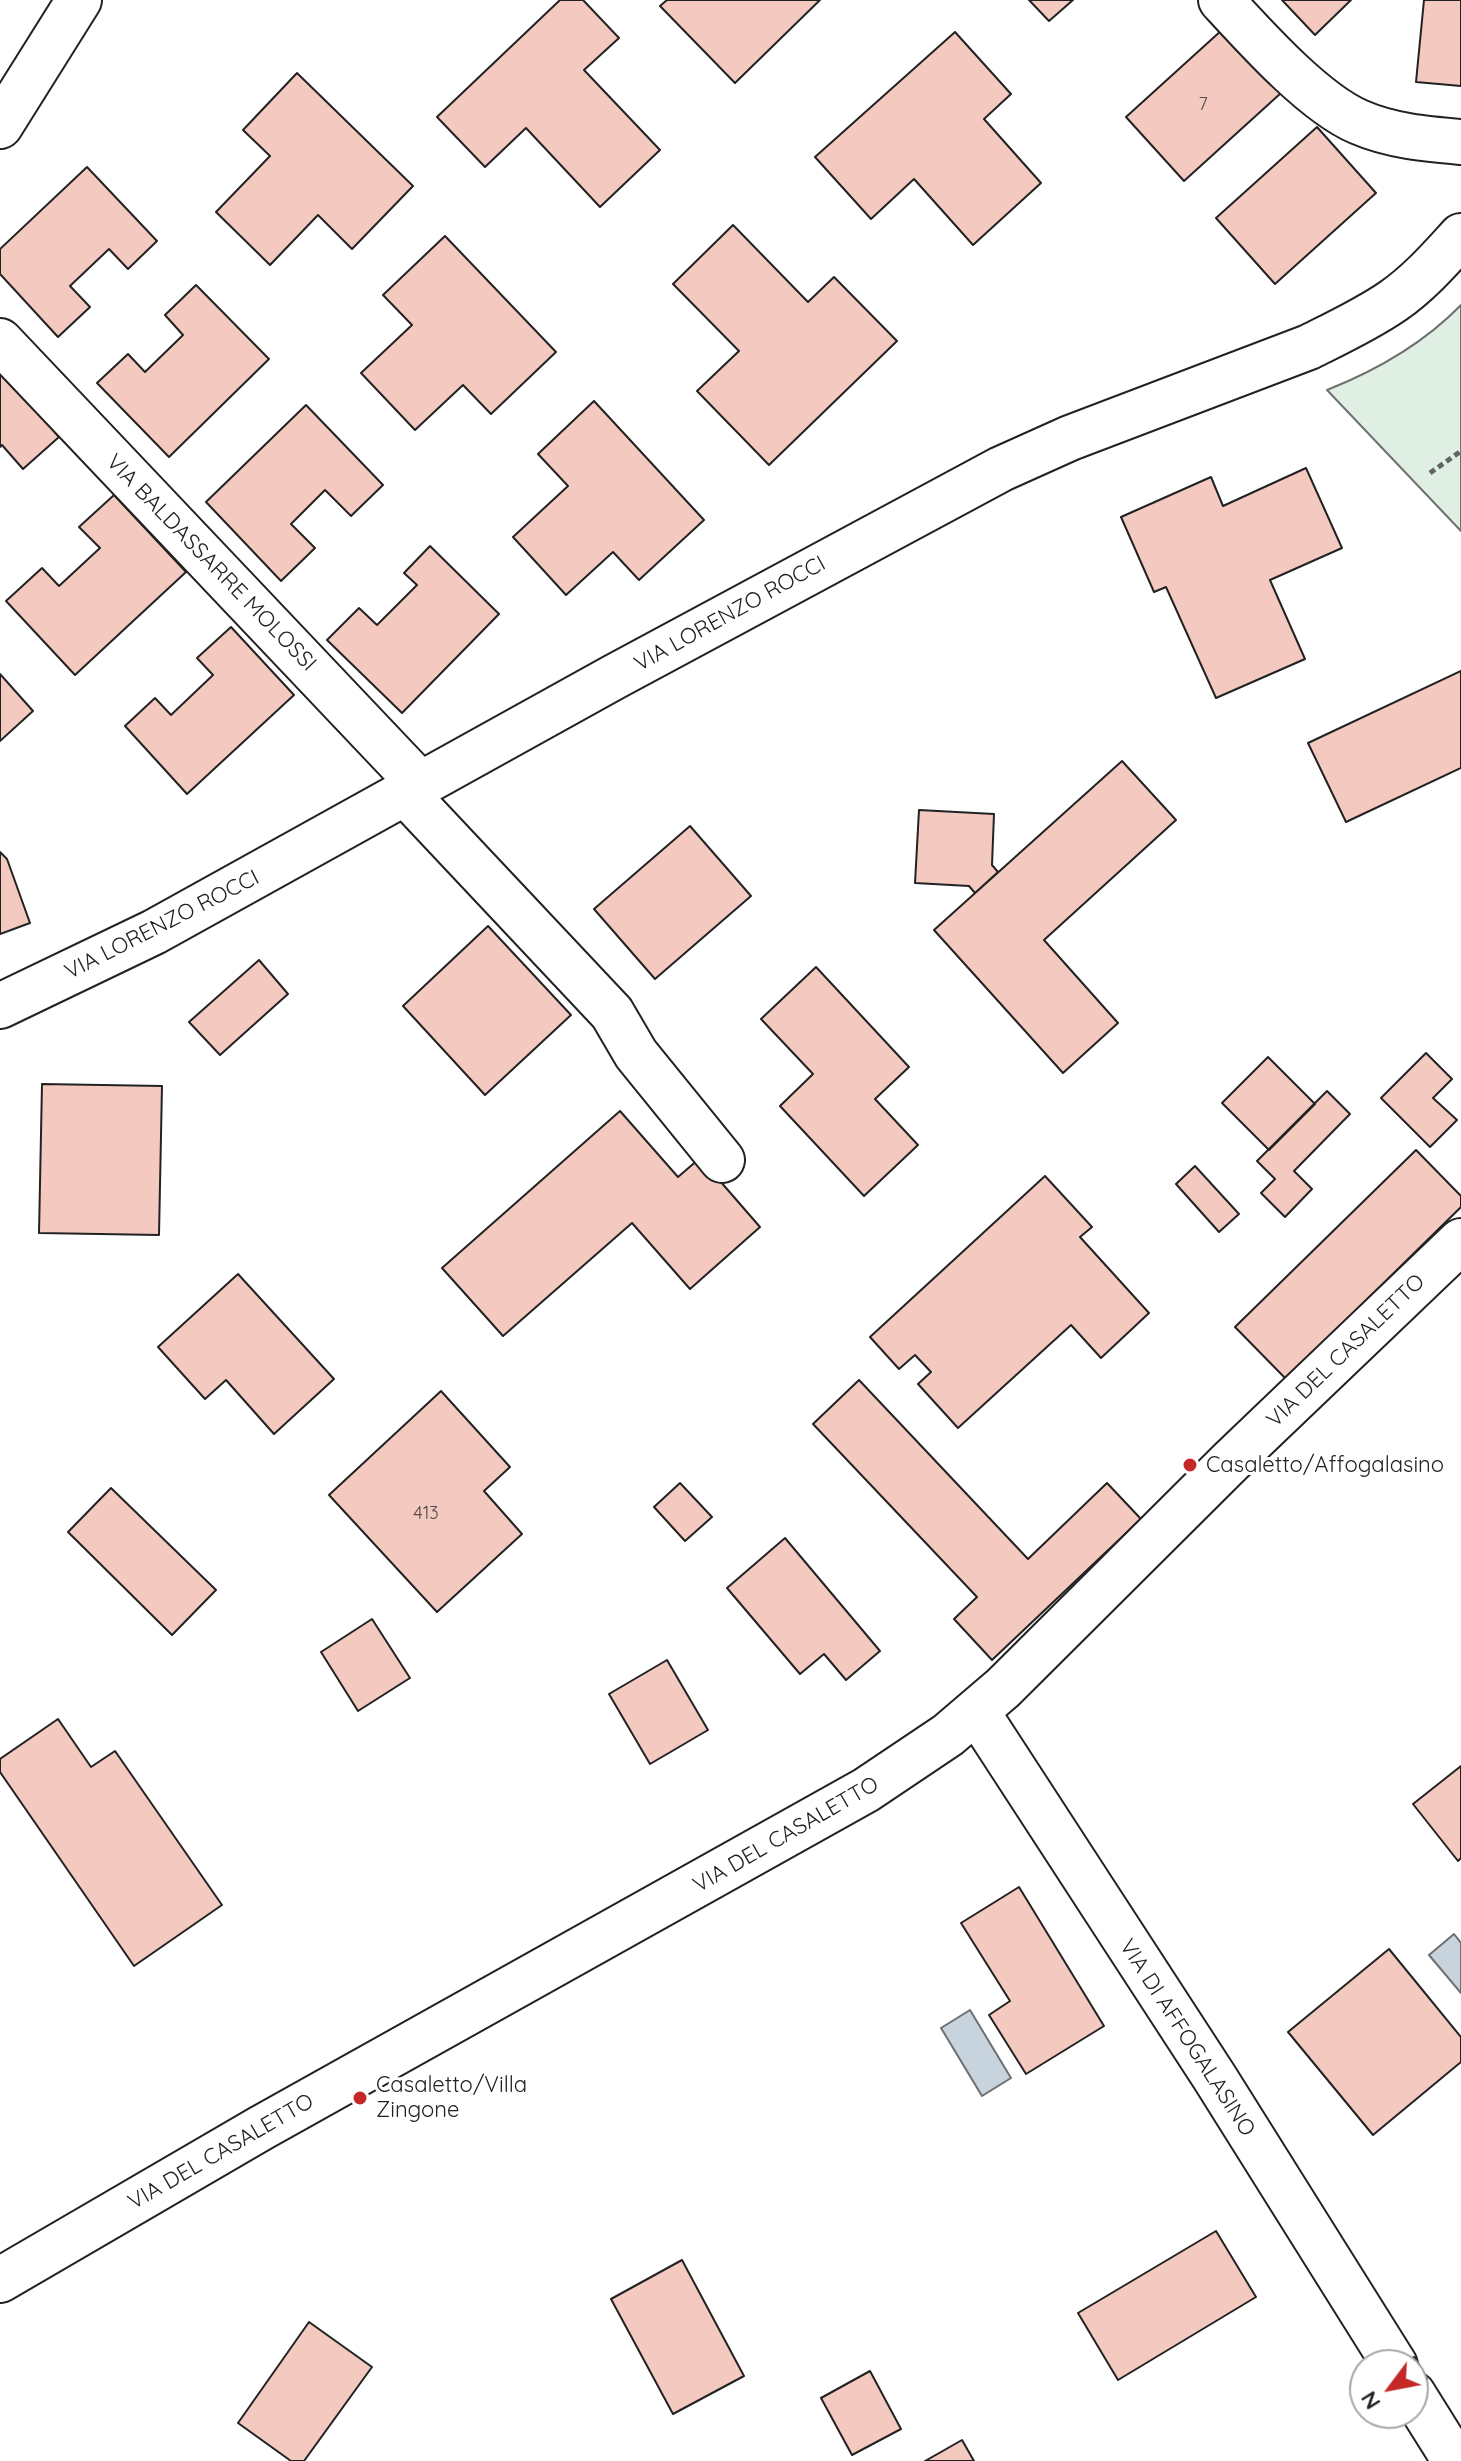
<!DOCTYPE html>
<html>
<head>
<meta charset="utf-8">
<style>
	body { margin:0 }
	#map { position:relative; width:1461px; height:2461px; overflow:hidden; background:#fff; font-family:Quicksand,sans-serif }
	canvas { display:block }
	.north { position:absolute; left:1349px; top:2349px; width:80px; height:80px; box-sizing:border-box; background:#fff; border:2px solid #a7a7a7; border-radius:50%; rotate:238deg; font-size:22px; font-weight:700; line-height:32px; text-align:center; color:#222 }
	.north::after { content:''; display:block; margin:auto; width:28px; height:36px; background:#c62828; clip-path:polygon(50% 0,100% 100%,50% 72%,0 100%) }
</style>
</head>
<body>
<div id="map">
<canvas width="1461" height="2461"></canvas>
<div class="north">N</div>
</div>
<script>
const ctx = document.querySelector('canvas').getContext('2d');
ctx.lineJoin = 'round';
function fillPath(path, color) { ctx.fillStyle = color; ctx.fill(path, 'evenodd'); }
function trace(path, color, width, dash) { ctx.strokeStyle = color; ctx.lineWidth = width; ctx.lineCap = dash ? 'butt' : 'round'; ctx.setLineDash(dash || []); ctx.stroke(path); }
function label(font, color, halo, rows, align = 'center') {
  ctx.font = font + ' Quicksand,sans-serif'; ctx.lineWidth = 6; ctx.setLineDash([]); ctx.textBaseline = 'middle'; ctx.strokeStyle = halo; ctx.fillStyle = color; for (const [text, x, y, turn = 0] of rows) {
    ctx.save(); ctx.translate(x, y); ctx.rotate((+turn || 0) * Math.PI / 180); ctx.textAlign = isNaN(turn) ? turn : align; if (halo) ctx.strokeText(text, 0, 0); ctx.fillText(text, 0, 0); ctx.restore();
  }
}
const green = new Path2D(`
	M1461 305V531L1327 390C1375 371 1424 343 1461 305Z`);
const water = new Path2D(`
	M1454 1934 1461 1943V1993L1429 1955Z
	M970 2010 1011 2078 982 2096 941 2028Z`);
const building = new Path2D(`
	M560 0H583L619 38 584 70 660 150 600 207 526 128 485 167 437 117Z
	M667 0H820L735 83 660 6Z
	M1029 0H1073L1049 21Z
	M1282 0H1351L1315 35Z
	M1424 0H1461V86L1416 82Z
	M1223 29 1281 93 1184 181 1126 117Z
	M955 32 1011 94 984 119 1041 183 973 245 914 179 871 219 815 157Z
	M297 73 413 186 352 249 318 215 270 265 216 212 270 156 243 130Z
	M1317 127 1376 193 1275 284 1216 218Z
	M87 167 157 241 128 269 109 249 70 286 90 307 58 337 0 274V249Z
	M733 225 808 302 834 277 897 341 769 465 697 391 739 351 673 284Z
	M445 236 556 352 491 414 463 385 415 430 361 373 412 325 383 295Z
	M196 285 269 359 169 457 97 383 128 354 145 372 183 335 165 315Z
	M0 368 59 437 23 469 2 445 0 447Z
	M594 401 704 520 639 580 613 552 566 595 513 537 568 486 538 454Z
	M306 405 383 485 351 516 325 490 291 524 315 548 281 581 206 502Z
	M1306 468 1342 548 1270 580 1305 659 1216 698 1166 587 1154 592 1121 517 1211 477 1223 506Z
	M114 495 186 572 75 675 6 601 42 568 59 586 100 548 79 527Z
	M430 546 499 614 402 713 327 640 359 608 377 625 417 585 404 573Z
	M231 627 294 695 187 794 125 726 155 698 171 715 213 675 197 658Z
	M1461 671V768L1346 822 1308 743Z
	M0 674 33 711 0 741Z
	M1122 761 1176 820 1044 940 1118 1023 1063 1073 934 930Z
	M919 810 994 814 992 865 998 872 975 893 969 886 915 883Z
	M690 826 751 896 655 979 594 909Z
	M0 852 7 859 30 923 0 934Z
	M488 926 571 1015 485 1095 403 1006Z
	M259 960 288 994 220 1055 189 1022Z
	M816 967 909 1067 875 1099 918 1145 864 1196 780 1106 813 1074 761 1019Z
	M1426 1053 1452 1079 1433 1098 1457 1120 1430 1147 1381 1098Z
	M1268 1057 1315 1104 1269 1150 1222 1103Z
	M42 1084 162 1086 159 1235 39 1233Z
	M1327 1091 1350 1114 1294 1171 1312 1189 1285 1217 1261 1193 1275 1179 1257 1161Z
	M620 1111 678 1177 700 1158 760 1227 690 1289 632 1223 503 1336 442 1268Z
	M1416 1150 1461 1196V1207L1286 1379 1235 1327Z
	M1195 1166 1239 1214 1219 1232 1176 1184Z
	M1045 1176 1092 1227 1080 1237 1149 1313 1101 1358 1071 1325 958 1428 918 1384 931 1372 915 1355 899 1369 870 1337Z
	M238 1274 334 1379 274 1434 226 1380 205 1399 158 1347Z
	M859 1380 1028 1559 1107 1483 1141 1519 992 1660 954 1619 977 1597 813 1424Z
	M441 1391 510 1467 484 1491 522 1534 437 1612 329 1495Z
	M680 1483 712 1517 685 1541 654 1507Z
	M111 1488 216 1590 172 1635 68 1532Z
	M785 1538 880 1651 846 1680 824 1654 800 1674 727 1588Z
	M372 1619 410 1678 358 1711 321 1652Z
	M667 1660 708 1730 650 1764 609 1694Z
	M58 1719 91 1767 115 1751 222 1905 134 1966 0 1772V1759Z
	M1461 1766V1858L1458 1861 1413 1804Z
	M1019 1887 1104 2026 1026 2074 989 2015 1010 2001 961 1923Z
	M1389 1949 1461 2037V2062L1373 2135 1288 2032Z
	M1216 2231 1256 2297 1118 2380 1078 2313Z
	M682 2260 744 2376 673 2414 611 2299Z
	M309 2322 372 2367 304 2461H291L238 2423Z
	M870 2371 901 2429 852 2455 821 2398Z
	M962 2440 974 2461H925Z`);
const path = new Path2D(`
	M1430 473 1461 451`);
const minor = new Path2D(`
	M1221 0C1255 37 1314 103 1359 122 1391 136 1426 139 1461 142
	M0 126 79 0
	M0 341 421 785
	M406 794 612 1013 636 1054 722 1160
	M0 1006 154 932 614 677 1001 469 1070 438 1309 347C1337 333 1367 319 1393 301 1419 283 1440 259 1461 236
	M977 1712 1215 2078 1395 2365
	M0 2280 261 2128 866 1790 948 1735 1003 1688 1231 1461 1461 1241
	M1413 2394 1455 2461`);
const wall = new Path2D(`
	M1414 2358 1426 2379`);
const markers = [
	[1190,1465,8,"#c62828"],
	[360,2098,8,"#c62828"]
];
const numberNames = [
	["7",1203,105],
	["413",426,1514]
];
const streetNames = [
	["VIA BALDASSARRE MOLOSSI",211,563,46],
	["VIA LORENZO ROCCI",730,614,-29],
	["VIA LORENZO ROCCI",162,925,-27],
	["VIA DEL CASALETTO",1346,1351,-44],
	["VIA DEL CASALETTO",786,1835,-30],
	["VIA DI AFFOGALASINO",1187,2038,57],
	["VIA DEL CASALETTO",221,2152,-30]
];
const poiNames = [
	["Casaletto/Affogalasino",1206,1465],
	["Casaletto/Villa",376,2085],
	["Zingone",376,2110]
];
fillPath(green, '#e0efe3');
trace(green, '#6f6f6f', 2);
fillPath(water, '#c7d3dd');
trace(water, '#6f6f6f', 2);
fillPath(building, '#f3c9c0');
trace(building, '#222', 2);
trace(minor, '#222', 48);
trace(path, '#646464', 5, [6, 4]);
trace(minor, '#fff', 44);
trace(wall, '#222', 4);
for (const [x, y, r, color] of markers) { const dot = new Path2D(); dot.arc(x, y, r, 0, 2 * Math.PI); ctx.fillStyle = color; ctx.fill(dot); trace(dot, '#fff', 3); }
label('18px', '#564c4a', null, numberNames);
label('22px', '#222', '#fff', streetNames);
label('22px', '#222', '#fff', poiNames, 'left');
</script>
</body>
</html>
